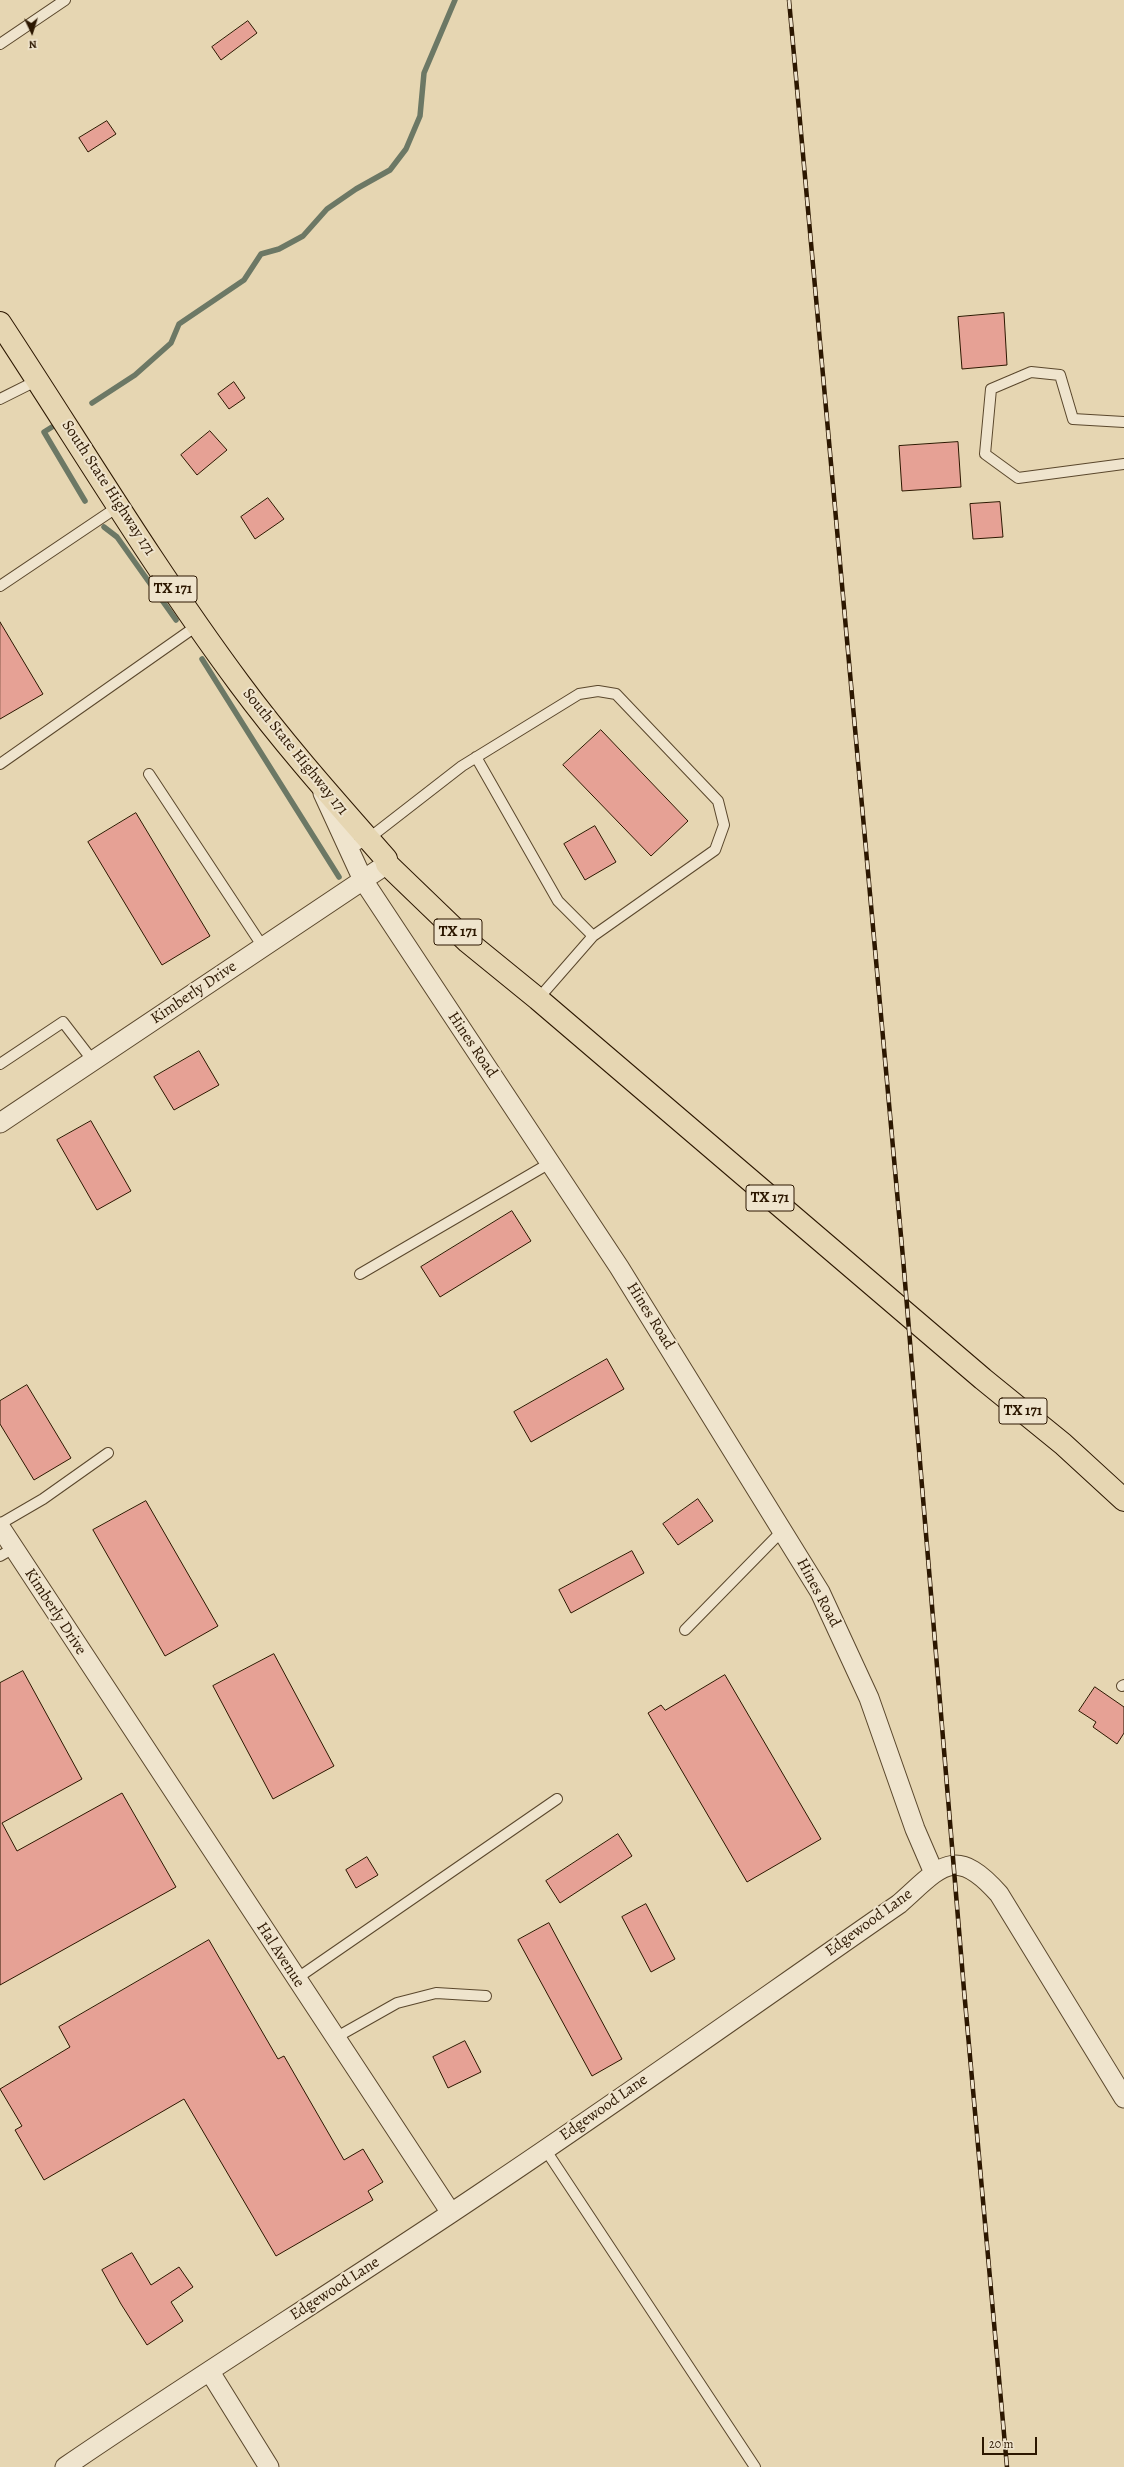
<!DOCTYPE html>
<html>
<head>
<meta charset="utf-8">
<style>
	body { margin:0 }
	#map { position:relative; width:1124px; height:2467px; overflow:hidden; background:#e6d6b2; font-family:Alegreya,serif }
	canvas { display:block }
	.north { position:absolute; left:12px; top:12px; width:40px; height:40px; -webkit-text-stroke:3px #efe4cd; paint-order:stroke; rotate:176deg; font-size:11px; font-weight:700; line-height:16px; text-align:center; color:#2c1700 }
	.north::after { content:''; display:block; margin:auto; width:14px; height:18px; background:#2c1700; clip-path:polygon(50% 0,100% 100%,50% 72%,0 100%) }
	.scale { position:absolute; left:982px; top:2437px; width:55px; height:18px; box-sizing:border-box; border:2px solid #2c1700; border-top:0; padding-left:5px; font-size:12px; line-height:14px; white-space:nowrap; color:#2c1700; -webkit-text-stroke:3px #efe4cd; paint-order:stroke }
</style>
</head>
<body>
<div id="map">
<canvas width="1124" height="2467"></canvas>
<div class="north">N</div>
<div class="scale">20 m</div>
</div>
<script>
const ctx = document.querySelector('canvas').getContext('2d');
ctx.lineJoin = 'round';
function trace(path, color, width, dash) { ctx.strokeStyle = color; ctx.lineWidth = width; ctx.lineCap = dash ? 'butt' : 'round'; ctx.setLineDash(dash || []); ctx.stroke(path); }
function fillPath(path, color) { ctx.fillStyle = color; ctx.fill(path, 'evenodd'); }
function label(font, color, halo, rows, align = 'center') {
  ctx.font = font + ' Alegreya,serif'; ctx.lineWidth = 4; ctx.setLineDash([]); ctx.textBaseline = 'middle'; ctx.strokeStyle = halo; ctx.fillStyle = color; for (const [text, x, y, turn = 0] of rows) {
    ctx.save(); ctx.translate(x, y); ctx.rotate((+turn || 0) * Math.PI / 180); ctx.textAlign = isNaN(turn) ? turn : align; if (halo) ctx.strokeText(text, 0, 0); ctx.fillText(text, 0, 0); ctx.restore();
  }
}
const stream = new Path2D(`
	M92 403 135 375 171 343 179 324 244 280 261 254 279 249 303 236 327 209 356 189 390 170 406 149 420 116 424 73 455 0
	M52 427 44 432 85 501
	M104 527 117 537 176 620
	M202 659 339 877`);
const building = new Path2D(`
	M248 21 257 33 221 60 212 47Z
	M107 121 116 134 88 152 79 138Z
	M1004 313 1007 365 962 369 958 317Z
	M234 382 245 398 229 409 218 394Z
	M210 431 227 450 197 475 181 455Z
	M958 442 961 487 902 491 899 446Z
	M268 498 284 519 255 539 241 517Z
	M1000 502 1003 537 973 539 970 504Z
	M0 622 43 694 0 719Z
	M601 730 688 821 651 856 563 765Z
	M136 813 210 936 162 965 88 842Z
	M595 826 616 862 585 880 564 844Z
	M199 1051 219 1085 174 1110 154 1077Z
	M91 1121 131 1191 97 1210 57 1140Z
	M512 1211 531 1241 440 1297 421 1267Z
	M607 1359 624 1389 531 1442 514 1412Z
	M27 1385 71 1458 34 1480 0 1424V1401Z
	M698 1499 713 1521 678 1545 663 1524Z
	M146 1501 218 1626 165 1656 93 1530Z
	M632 1551 644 1573 571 1613 559 1590Z
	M274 1654 334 1766 273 1799 213 1686Z
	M23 1671 82 1779 2 1823 17 1851 122 1793 176 1887 0 1985V1683Z
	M725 1675 821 1839 747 1882 648 1713 661 1705 665 1710Z
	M1095 1687 1124 1707V1733L1117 1744 1093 1727 1096 1722 1079 1711Z
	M618 1834 632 1856 560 1903 546 1881Z
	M367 1857 378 1875 356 1888 346 1870Z
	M646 1904 675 1959 651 1972 622 1917Z
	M549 1923 622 2059 592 2076 518 1940Z
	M209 1940 278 2059 284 2056 344 2160 363 2149 383 2182 368 2191 373 2200 276 2256 184 2099 44 2180 15 2130 22 2126 0 2089 70 2047 59 2027Z
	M465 2041 481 2072 448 2088 433 2057Z
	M132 2253 151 2285 179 2267 193 2287 171 2302 183 2321 147 2345 121 2304 102 2270Z`);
const service = new Path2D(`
	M0 44 65 0
	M0 399 38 380
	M1124 422 1073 419 1060 375 1031 372 991 389 985 454 1018 478 1124 464
	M0 586 119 506
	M476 757 558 901 593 936 538 999
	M0 764 198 625
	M149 774 263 947
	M349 849 368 839 462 766 579 694 598 691 616 694 718 801 724 825 715 850 593 936
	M0 1064 63 1022 93 1061
	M360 1274 550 1163
	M0 1524 43 1499 108 1453
	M0 1556 14 1548
	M685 1630 783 1530
	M1122 1686 1124 1685
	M296 1979 557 1799
	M335 2038 397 2003 436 1993 486 1996
	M545 2149 755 2467`);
const minor = new Path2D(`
	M323 793 363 880 619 1267 820 1592 869 1698 915 1829 934 1873
	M0 1123 387 864
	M0 1527 451 2213
	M210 2372 269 2467
	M65 2467C204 2372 348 2283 487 2189 626 2096 762 1999 899 1904 940 1868 954 1843 999 1894L1124 2098`);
const primary = new Path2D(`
	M0 323C79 443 153 567 239 683 284 744 335 801 386 859L387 864 468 942 538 999 983 1379 1063 1444 1124 1500`);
const rail = new Path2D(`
	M789 0 903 1258 964 1990 1007 2467`);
const shields = [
	[173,589,48],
	[458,932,48],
	[770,1198,48],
	[1023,1411,48]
];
const shieldNames = [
	["TX 171",173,589],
	["TX 171",458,932],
	["TX 171",770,1198],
	["TX 171",1023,1411]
];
const streetNames = [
	["South State Highway 171",108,488,57],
	["South State Highway 171",295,752,51],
	["Kimberly Drive",194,993,-34],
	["Hines Road",472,1045,56],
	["Hines Road",650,1316,58],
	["Hines Road",818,1593,62],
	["Kimberly Drive",55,1612,57],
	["Edgewood Lane",869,1923,-36],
	["Hal Avenue",280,1955,57],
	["Edgewood Lane",604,2108,-35],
	["Edgewood Lane",335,2289,-33]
];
trace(stream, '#6c7865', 5.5);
fillPath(building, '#e6a195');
trace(building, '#2c1700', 1);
trace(service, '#5a472c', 12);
trace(minor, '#5a472c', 21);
trace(primary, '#2c1700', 24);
trace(service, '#efe4cd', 10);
trace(minor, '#efe4cd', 19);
trace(primary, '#e6d6b2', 22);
trace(rail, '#2c1700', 4.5);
trace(rail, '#efe4cd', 3, [9]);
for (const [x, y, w] of shields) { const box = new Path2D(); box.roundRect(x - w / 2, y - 13, w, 26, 3); ctx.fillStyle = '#efe4cd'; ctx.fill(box); trace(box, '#2c1700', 1); }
label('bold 15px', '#2c1700', null, shieldNames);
label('16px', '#2c1700', '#efe4cd', streetNames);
</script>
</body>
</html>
